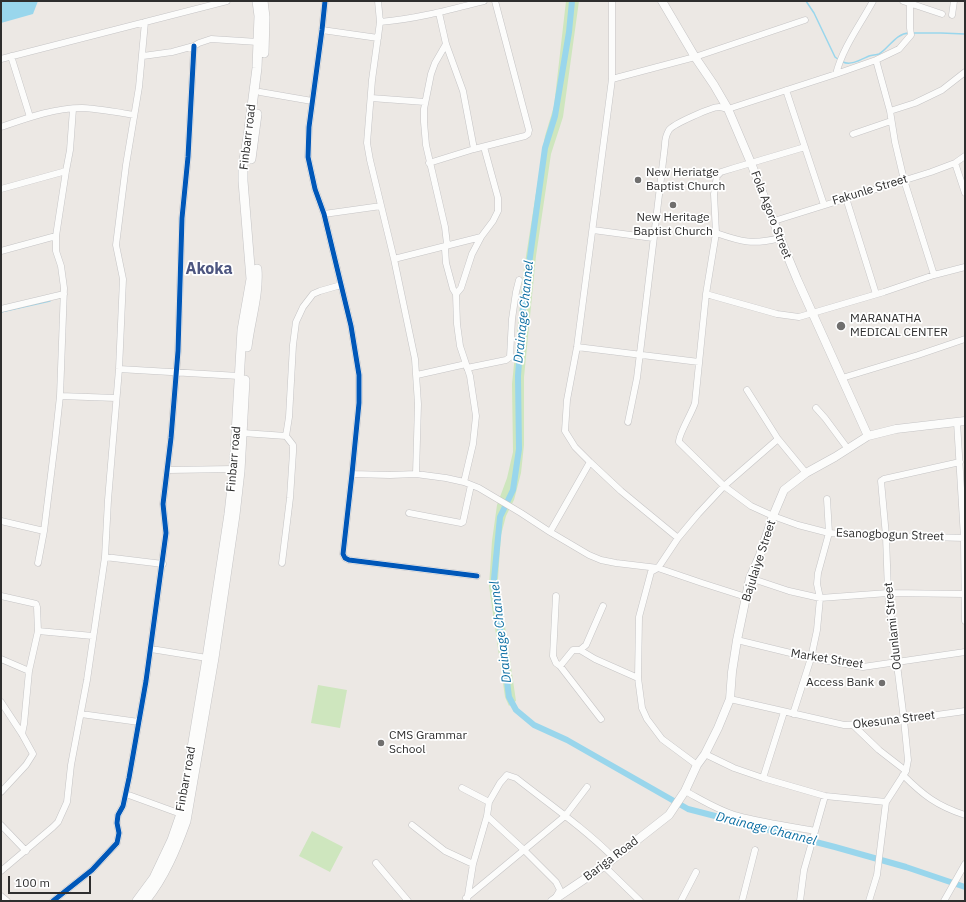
<!DOCTYPE html>
<html>
<head>
<meta charset="utf-8">
<style>
	body { margin:0 }
	#map { position:relative; width:966px; height:902px; overflow:hidden; background:#ece8e4; font-family:"IBM Plex Sans",sans-serif }
	canvas { display:block }
	.frame { position:absolute; inset:0; border:2px solid #2e2e2e; pointer-events:none }
	.scale { position:absolute; left:8px; top:876px; width:83px; height:18px; box-sizing:border-box; border:2px solid #2e2e2e; border-top:0; padding-left:5px; font-size:12px; line-height:14px; white-space:nowrap; color:#2e2e2e; -webkit-text-stroke:3px #fff; paint-order:stroke }
</style>
</head>
<body>
<div id="map">
<canvas width="966" height="902"></canvas>
<div class="frame"></div>
<div class="scale">100 m</div>
</div>
<script>
const ctx = document.querySelector('canvas').getContext('2d');
ctx.lineJoin = 'round';
function fillPath(path, color) { ctx.fillStyle = color; ctx.fill(path, 'evenodd'); }
function trace(path, color, width, dash) { ctx.strokeStyle = color; ctx.lineWidth = width; ctx.lineCap = dash ? 'butt' : 'round'; ctx.setLineDash(dash || []); ctx.stroke(path); }
function label(font, color, halo, rows, align = 'center') {
  ctx.font = font + ' "IBM Plex Sans",sans-serif'; ctx.lineWidth = 3.5; ctx.setLineDash([]); ctx.textBaseline = 'middle'; ctx.strokeStyle = halo; ctx.fillStyle = color; for (const [text, x, y, turn = 0] of rows) {
    ctx.save(); ctx.translate(x, y); ctx.rotate((+turn || 0) * Math.PI / 180); ctx.textAlign = isNaN(turn) ? turn : align; if (halo) ctx.strokeText(text, 0, 0); ctx.fillText(text, 0, 0); ctx.restore();
  }
}
const green = new Path2D(`
	M566 1H579L563 117 551 154 536 256 524 377V445L521 473 514 500 506 516 501 535 498 579 516 701 509 706 505 697 489 586 492 541 497 505 507 478 513 452 512 384 523 275 545 136 554 106Z
	M318 685 347 690 340 728 311 723Z
	M312 831 343 847 330 872 299 856Z`);
const water = new Path2D(`
	M1 1H38L33 14 1 23Z`);
const stream = new Path2D(`
	M806 1 814 13 835 57 839 60
	M913 33H941L965 34
	M843 62C851 66 862 59 869 56 872 55 876 55 879 54 889 48 896 33 909 33
	M1 312 50 301`);
const canal = new Path2D(`
	M572 1 569 32 555 116 545 148 523 308 518 376 519 449 513 490 500 517 494 579 509 697 516 710 534 725 567 740 688 809 835 847 906 867 965 887`);
const minor = new Path2D(`
	M325 1 322 30 309 127 308 157 315 189 324 214 351 326 359 375V403L352 474 343 554 345 558 349 560 477 576
	M378 1 380 22 372 80 367 143 370 160 394 259 415 359 418 404 416 474
	M612 1V79L577 347 567 400 565 431 575 447 590 462 621 491 678 538
	M903 1 942 14
	M439 13 446 44 463 91 474 149
	M952 15 954 1
	M380 22C416 19 449 10 484 1
	M322 30 378 38
	M446 44 435 63 431 74 424 109V122L426 145 445 227 447 244 445 249 446 263 453 289 456 294
	M11 56 30 117
	M143 56 172 52 194 46 199 43 211 39 258 42
	M1 59 227 1
	M876 60 890 111 895 142 904 180 934 275
	M836 74 876 60 899 49 911 35 910 28V4
	M612 79 695 57 805 20
	M786 90 824 205
	M260 92 312 101
	M371 98 425 102
	M890 111 915 103 942 90 965 72
	M1 127C27 118 54 108 82 108 99 109 117 112 134 115
	M853 134 891 121
	M805 147 734 168 721 172 717 176 714 194 716 233 706 294 695 403C692 413 678 435 679 442L724 486 751 506 773 516 798 525 829 533 855 535 965 538
	M429 163 474 149 525 136 528 134 529 130 495 1
	M955 163 965 193
	M1 189 66 171
	M846 198 876 294
	M324 214 381 206
	M774 221 931 172 955 163 965 156
	M593 230 653 238
	M716 233C742 242 753 245 780 238
	M1 251 56 236
	M394 259 481 237
	M706 294 777 314 799 317 884 292 934 275 965 267
	M1 309 64 294
	M577 347 699 362
	M467 368 506 360 510 357 512 319 516 292 519 280
	M119 369 239 376
	M417 375 466 364
	M842 378 918 355 965 339
	M60 396 116 398
	M816 408 825 418 848 449
	M628 422 637 378 665 145C665 140 666 135 669 130 673 124 712 107 719 107 722 107 725 109 728 109L836 74C843 47 860 25 873 1
	M957 422 964 538 965 621
	M243 433 286 436
	M778 439 806 473
	M168 470 234 469
	M352 474 390 475 416 474 446 478 464 482 479 488 521 513 550 532 589 555 601 560 616 563 658 568 702 583 746 597
	M464 482 473 444 476 416 470 376 460 346 457 324 456 294 461 288 472 254 481 237 493 221 498 211V198L484 147
	M409 513 461 523 463 522 471 485
	M1 521 44 531 55 442 60 396 64 288 61 266 56 251V236L66 171 70 150 73 109
	M550 532 590 462
	M105 557 163 564
	M38 563 44 531
	M282 563 290 498 293 452V445L286 436 289 417 293 345 296 322 303 307 313 294 320 291 341 285
	M750 578 789 591 820 598 888 593 965 594
	M1 596 32 603 36 604 37 607 38 631 29 671 24 724 22 734
	M556 596 553 656 556 663 560 666 601 719
	M38 631 93 636
	M737 640 811 658 863 667 965 652
	M151 649 207 658
	M580 650 595 659 638 678
	M1 659 29 671
	M560 666 573 650H580L586 645 603 606
	M730 699 844 725 880 723 965 711
	M1 702 22 734 33 754 26 765 1 792
	M81 714 139 722
	M793 714 811 658 817 630 820 598 817 584 818 573 829 533 827 499
	M853 725 879 750 906 771
	M705 754 734 768 763 778 825 796 886 802
	M697 765 662 739 647 719 642 708 638 678 639 617 651 572 658 568 678 538 698 514 724 486 778 439 747 390
	M903 775C923 795 937 806 965 815
	M763 778 784 712
	M462 788 489 802
	M685 791C702 800 719 811 738 816 763 823 790 826 815 831
	M126 794 181 814
	M487 816 524 850 556 882 560 890 556 897
	M1 825 26 851
	M412 825 445 851 473 864
	M376 863 408 901
	M604 866 640 901
	M1 871 53 827 58 822 67 802 71 765 87 680 105 557 108 500 119 369 123 279 116 245 126 165 139 87 145 22
	M1 896 7 901
	M466 898 565 816 587 787
	M53 901 92 870 117 843 119 833 117 823 118 815 123 806 129 778 146 681 166 533 163 504 171 438 178 351 182 218 188 157 194 46
	M467 901 473 864 487 816 489 802 500 783 507 775 516 778C549 804 584 828 614 858
	M681 901 696 872
	M742 901 755 850
	M800 901 804 870 825 796
	M869 901 877 875 886 802 906 771 908 760 904 720 888 593 886 536 881 481 884 479 960 462
	M944 901 965 864`);
const tertiary = new Path2D(`
	M662 1 695 57 714 85 728 109 751 163 780 238 797 279 868 436
	M552 901 604 866 669 815 685 791 697 765 705 754 718 728 730 699 732 672 737 640 750 578 760 555 773 516 784 490 806 473 835 457 868 436 896 429 965 421`);
const secondary = new Path2D(`
	M263 1 265 17 264 53
	M251 159 257 114
	M247 347C250 321 259 295 257 269
	M137 901 154 878 172 840 181 814 207 658 229 514 234 469 242 330 251 279 243 181V165L248 137 257 68 259 16 257 1
	M145 901C164 878 176 849 186 821L214 658 235 515 240 471 245 380`);
const cycleway = new Path2D(`
	M325 1 322 30 309 127 308 157 315 189 324 214 351 326 359 375V403L352 474 343 554 345 558 349 560 477 576
	M53 901 92 870 117 843 119 833 117 823 118 815 123 806 129 778 146 681 166 533 163 504 171 438 178 351 182 218 188 157 194 46`);
const markers = [
	[638,180,4,"#706f6e"],
	[673,205,4,"#706f6e"],
	[841,326,5,"#706f6e"],
	[882,683,4,"#706f6e"],
	[381,743,4,"#706f6e"]
];
const streetNames = [
	["Finbarr road",248,137,-83],
	["Fakunle Street",870,190,-17],
	["Fola Agoro Street",771,215,69],
	["Finbarr road",234,459,-85],
	["Esanogbogun Street",890,535,2],
	["Bajulaiye Street",759,561,-72],
	["Odunlami Street",893,626,-96],
	["Market Street",827,659,9],
	["Okesuna Street",894,720,-7],
	["Finbarr road",186,779,-80],
	["Bariga Road",611,859,-37]
];
const poiNames = [
	["New Heriatge",646,173],
	["Baptist Church",646,187],
	["New Heritage",673,218,"center"],
	["Baptist Church",673,232,"center"],
	["MARANATHA",850,319],
	["MEDICAL CENTER",850,333],
	["Access Bank",874,683,"right"],
	["CMS Grammar",389,736],
	["School",389,750]
];
const waterNames = [
	["Drainage Channel",524,312,-84],
	["Drainage Channel",501,632,-97],
	["Drainage Channel",766,829,14]
];
const districtNames = [
	["Akoka",209,269]
];
fillPath(green, '#cee6be');
fillPath(water, '#99d6ec');
trace(stream, '#99d6ec', 1.5);
trace(canal, '#99d6ec', 6);
trace(minor, '#c5c4c5', 7);
trace(tertiary, '#c5c4c5', 9);
trace(secondary, '#c5c4c5', 10);
trace(minor, '#fcfcfb', 6);
trace(tertiary, '#fcfcfb', 8);
trace(secondary, '#fcfcfb', 9);
trace(cycleway, '#0057b8', 5);
for (const [x, y, r, color] of markers) { const dot = new Path2D(); dot.arc(x, y, r, 0, 2 * Math.PI); ctx.fillStyle = color; ctx.fill(dot); trace(dot, '#fff', 1.5); }
label('12px', '#2e2e2e', '#fff', streetNames);
label('12px', '#2e2e2e', '#fff', poiNames, 'left');
label('italic 13px', '#0d6fa3', '#fff', waterNames);
label('bold 16px', '#4d5680', '#fff', districtNames);
</script>
</body>
</html>
